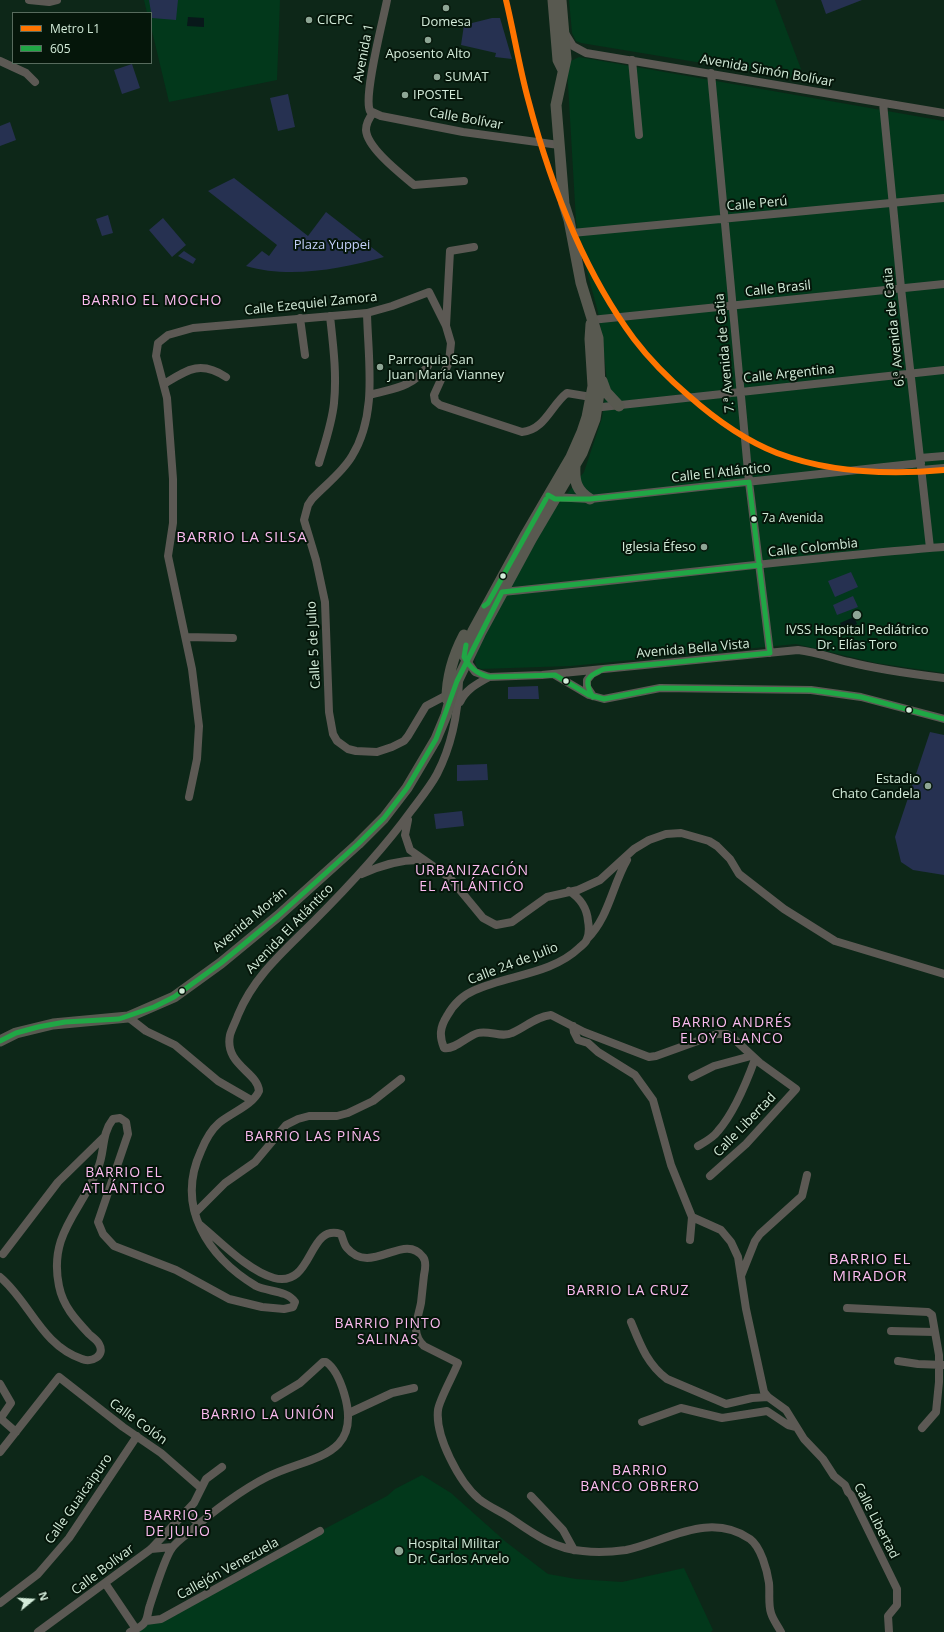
<!DOCTYPE html>
<html>
<head>
<meta charset="utf-8">
<style>
	body { margin:0 }
	#map { position:relative; width:944px; height:1632px; overflow:hidden; background:#0d2718; font-family:"Open Sans",sans-serif }
	canvas { display:block }
	.legend { position:absolute; left:12px; top:12px; width:140px; height:52px; box-sizing:border-box; background:#05160a; border:1px solid #576b5d; margin:0; padding:5px 7px; list-style:none; font-size:12px; color:#d3ebd9 }
	.legend li { display:flex; align-items:center; gap:8px; height:20px }
	.legend b { width:20px; border:1px solid #576b5d }
	.north { position:absolute; left:12px; top:1580px; width:40px; height:40px; -webkit-text-stroke:3px #05160a; paint-order:stroke; rotate:72deg; font-size:11px; font-weight:700; line-height:16px; text-align:center; color:#d3ebd9 }
	.north::after { content:''; display:block; margin:auto; width:14px; height:18px; background:#d3ebd9; clip-path:polygon(50% 0,100% 100%,50% 72%,0 100%) }
</style>
</head>
<body>
<div id="map">
<canvas width="944" height="1632"></canvas>
<ul class="legend">
<li><b style="height:5px;background:#ff7400"></b>Metro L1</li>
<li><b style="height:5px;background:#20a745"></b>605</li>
</ul>
<div class="north">N</div>
</div>
<script>
const ctx = document.querySelector('canvas').getContext('2d');
ctx.lineJoin = 'round';
function fillPath(path, color) { ctx.fillStyle = color; ctx.fill(path, 'evenodd'); }
function trace(path, color, width, dash) { ctx.strokeStyle = color; ctx.lineWidth = width; ctx.lineCap = dash ? 'butt' : 'round'; ctx.setLineDash(dash || []); ctx.stroke(path); }
function label(font, color, halo, rows, align = 'center') {
  ctx.font = font + ' "Open Sans",sans-serif'; ctx.lineWidth = 4; ctx.setLineDash([]); ctx.textBaseline = 'middle'; ctx.strokeStyle = halo; ctx.fillStyle = color; for (const [text, x, y, turn = 0] of rows) {
    ctx.save(); ctx.translate(x, y); ctx.rotate((+turn || 0) * Math.PI / 180); ctx.textAlign = isNaN(turn) ? turn : align; if (halo) ctx.strokeText(text, 0, 0); ctx.fillText(text, 0, 0); ctx.restore();
  }
}
const built = new Path2D(`
	M144 0H280L277 80 169 102 151 27V13H147Z
	M569 0H775L801 69 793 78 581 43 576 41 572 33Z
	M579 57 944 121V673L876 663 796 644 571 666 481 669 476 667 475 659 476 654 495 614 554 510 584 472 602 418 607 382 602 335 598 312 581 250 576 221 567 67 571 61Z
	M422 1475 451 1493 506 1542 548 1574 576 1579 622 1582 684 1568 713 1630 711 1632H129L387 1496 395 1489Z`);
const green = new Path2D(`
	M149 0H178L176 20 152 18Z
	M821 0H862L826 14Z
	M492 18H500L512 59 495 57 496 53 461 45 464 25Z
	M132 64 140 88 122 94 114 70Z
	M288 94 295 127 278 131 270 98Z
	M10 122 16 140 0 146V126Z
	M234 178 308 236 326 212 384 257C341 269 289 279 246 266L262 251 269 256 277 245 208 191Z
	M108 215 113 233 102 236 96 219Z
	M163 218 186 245 172 257 149 230Z
	M184 251 196 259 193 264 178 256Z
	M851 572 858 587 835 597 828 581Z
	M853 596 858 607 837 615 833 605Z
	M538 686 539 699H508V687Z
	M930 732 944 735V875L913 870 901 862 895 837Z
	M487 764 488 780 457 781V765Z
	M462 811 464 826 436 829 434 814Z`);
const water = new Path2D(`
	M188 17 204 18V27L187 26Z
	M854 617 857 624 843 630 840 623Z`);
const minor = new Path2D(`
	M29 0 49 2 57 0
	M387 0C383 21 363 96 370 111L381 116 463 132 559 145
	M565 33 573 46 586 53 944 113
	M632 60 639 135
	M0 61 26 73 35 82
	M711 73 749 482 770 653
	M883 103 901 288 930 548
	M373 113C369 118 366 123 366 130 367 148 401 174 414 185L464 181
	M572 233 944 198
	M367 313C368 360 378 414 352 456 342 473 325 485 312 499L308 505 304 520 316 560 325 602 329 712 333 734 337 741 348 749 356 751 377 752 392 747 404 741 408 736 426 706 447 695
	M300 318 305 355
	M591 320 944 284
	M446 326 450 251 474 247
	M164 384C187 370 200 360 226 377
	M370 395C395 388 411 388 428 366
	M593 408 944 370
	M920 458 944 456
	M319 463C325 443 332 423 334 403 337 374 333 344 330 316
	M921 470 944 468
	M552 497 590 499 921 463
	M500 591 502 592C650 578 797 558 944 547
	M186 637 233 638
	M467 661 475 672 489 677 542 675 798 650C816 652 832 658 849 662 880 670 912 674 944 678
	M555 675 589 695 604 699 660 688 811 690 861 697 944 719
	M593 696 587 687V680L592 674 598 671
	M460 702C466 689 477 684 489 677
	M189 797 197 759 199 726 192 669 168 556 173 523V479L167 398 156 356 158 343 168 335 193 328 367 313 392 306 429 292 446 326 451 343 449 362 434 395 435 401 440 405 522 432C545 430 551 405 567 393L591 397
	M408 820 405 835 410 850 450 878 483 918 496 925 512 922 547 897 578 890 600 880 634 849 649 840 666 834 681 833 709 841 717 846 730 859 739 874 784 909 835 941 944 974
	M362 874C381 865 402 859 424 860
	M569 891C580 898 587 908 588 921 589 926 589 934 587 939 586 943 582 945 579 948 552 974 508 975 475 990 463 995 453 1005 447 1016 440 1027 439 1036 444 1048 455 1050 467 1036 478 1033 489 1030 502 1038 512 1033 526 1027 535 1017 551 1015L584 1032 649 1057 656 1056 717 1034H727L733 1038 760 1063 796 1089 746 1144 710 1176
	M587 939C609 917 612 886 627 860
	M128 1017 146 1031 175 1045 218 1081 251 1100
	M573 1026 574 1032 578 1040 588 1043 598 1052 635 1075 653 1100 671 1165 692 1217 690 1240
	M692 1077 714 1066 751 1056
	M698 1146C705 1142 713 1138 718 1131 733 1114 747 1081 755 1059
	M195 1213 225 1183 255 1162 286 1125 298 1119 309 1116H337L348 1113 373 1101 401 1079
	M692 1217 721 1230 731 1242 738 1257 746 1309 764 1392 768 1397 786 1410 804 1439 823 1459 834 1476 845 1485 848 1492 851 1495 897 1589V1605L888 1616 889 1632
	M199 1224C220 1241 248 1271 274 1278 314 1288 307 1223 341 1234 343 1239 344 1245 347 1248 371 1277 404 1231 423 1257 427 1262 425 1270 424 1275 423 1285 422 1294 421 1303 418 1319 410 1333 424 1346L458 1363C454 1374 439 1400 438 1410 435 1436 459 1482 479 1499 489 1507 502 1512 512 1519 535 1535 555 1549 583 1551 597 1553 612 1552 626 1550 667 1541 709 1511 750 1539 761 1547 767 1570 769 1583 770 1593 768 1604 771 1613 773 1620 778 1626 781 1632
	M3 1254 58 1182 104 1137
	M741 1276 755 1241 760 1234 802 1196 807 1175
	M0 1277C30 1302 41 1345 82 1359 91 1363 106 1356 99 1344 97 1340 92 1337 89 1334 75 1319 63 1306 59 1286 48 1233 82 1211 98 1168 105 1152 101 1134 113 1119L120 1118 126 1122 128 1134 98 1222 103 1234 114 1246 176 1270 229 1299 262 1307 284 1309 293 1307 295 1302C287 1290 268 1292 256 1286 208 1257 175 1207 201 1151 205 1141 211 1130 219 1123 231 1113 253 1105 259 1091 258 1072 224 1065 230 1035 232 1028 236 1021 238 1015 254 976 284 951 313 922 348 887 382 851 411 811 420 799 430 787 437 774 452 745 458 713 459 681
	M847 1308 928 1312 932 1315 939 1355V1382L936 1412 922 1428
	M631 1322C640 1344 647 1364 667 1379L726 1404 752 1398 768 1397
	M891 1331 934 1332
	M898 1361 918 1364 944 1365
	M0 1384 11 1403 0 1419
	M349 1413 392 1393 414 1388
	M0 1418 16 1432
	M642 1422 681 1408 722 1418 767 1411 788 1425 796 1427
	M0 1452 59 1377 123 1427 161 1453 201 1488
	M531 1496 563 1530 574 1550
	M186 1512 199 1524
	M151 1549 172 1547
	M105 1583 136 1629
	M0 1603 38 1574 69 1538 137 1436
	M146 1621 161 1619 320 1531
	M38 1632 151 1549 194 1503 206 1479 222 1467
	M130 1632C136 1629 142 1627 145 1622 148 1618 148 1610 150 1605 154 1593 165 1557 172 1548 177 1541 186 1535 192 1530 212 1512 243 1489 267 1477 308 1456 364 1459 344 1393 341 1383 335 1368 326 1362H323L300 1383 275 1398`);
const major = new Path2D(`
	M553 0 558 60 563 70
	M602 381 606 392 619 406
	M575 466C574 482 577 491 590 499
	M465 657V650L473 631 526 534 571 457 582 432 587 417 593 386 590 339 591 324
	M447 699C447 676 453 656 464 635
	M0 1041 16 1033 53 1024 128 1017 174 997 221 963 278 916 358 844 384 818 407 788 436 739 446 715 453 690 480 634 532 538 582 453 595 419 600 387 598 338 581 283 569 220 564 204 556 105 566 59 561 0`);
const bus1 = new Path2D(`
	M548 495 555 499H590L749 482
	M484 606 488 603 546 499
	M466 645 464 657C470 668 477 674 489 677L555 675 589 695 604 699 660 688 811 690 861 697 944 719
	M593 697C583 680 587 676 604 669L770 653 749 482
	M0 1041 16 1033 38 1027 65 1022 119 1019 154 1007 174 997 221 963 278 916 358 844 384 818 407 788 436 739 457 681 502 592 760 565`);
const metro1 = new Path2D(`
	M506 0C514 33 519 66 528 99 550 183 582 269 634 339 650 360 669 379 689 396 715 419 744 440 777 453 830 473 888 475 944 470`);
const markers = [
	[446,8,4,"#8ea695"],
	[309,20,4,"#8ea695"],
	[428,40,4,"#8ea695"],
	[437,77,4,"#8ea695"],
	[405,95,4,"#8ea695"],
	[380,367,4,"#8ea695"],
	[754,519,3.5,"#d3ebd9"],
	[704,547,4,"#8ea695"],
	[503,576,3.5,"#d3ebd9"],
	[857,615,5,"#8ea695"],
	[566,681,3.5,"#d3ebd9"],
	[909,710,3.5,"#d3ebd9"],
	[928,786,4,"#8ea695"],
	[182,991,3.5,"#d3ebd9"],
	[399,1551,5,"#8ea695"]
];
const busNames = [
	["7a Avenida",762,519]
];
const poiNames = [
	["CICPC",317,20],
	["Domesa",446,22,"center"],
	["Aposento Alto",428,54,"center"],
	["SUMAT",445,77],
	["IPOSTEL",413,95],
	["Parroquia San",388,360],
	["Juan María Vianney",388,375],
	["Iglesia Éfeso",696,547,"right"],
	["IVSS Hospital Pediátrico",857,630,"center"],
	["Dr. Elías Toro",857,645,"center"],
	["Estadio",920,779,"right"],
	["Chato Candela",920,794,"right"],
	["Hospital Militar",408,1544],
	["Dr. Carlos Arvelo",408,1559]
];
const streetNames = [
	["Avenida 1",364,53,-79],
	["Avenida Simón Bolívar",767,71,10],
	["Calle Bolívar",466,119,10],
	["Calle Perú",757,204,-5],
	["Calle Brasil",778,289,-6],
	["Calle Ezequiel Zamora",311,304,-6],
	["6.ª Avenida de Catia",894,327,-96],
	["7.ª Avenida de Catia",725,353,-95],
	["Calle Argentina",789,374,-6],
	["Calle El Atlántico",721,473,-6],
	["Calle Colombia",813,548,-6],
	["Calle 5 de Julio",314,645,-93],
	["Avenida Bella Vista",693,649,-5],
	["Avenida Morán",250,920,-40],
	["Avenida El Atlántico",290,929,-46],
	["Calle 24 de Julio",513,964,-21],
	["Calle Libertad",745,1125,-46],
	["Calle Colón",138,1422,36],
	["Calle Guaicaipuro",79,1499,-55],
	["Calle Libertad",876,1521,63],
	["Callejón Venezuela",228,1569,-29],
	["Calle Bolívar",103,1570,-37]
];
const parkNames = [
	["Plaza Yuppei",332,245]
];
const neighbourhoodNames = [
	["BARRIO EL MOCHO",152,301],
	["URBANIZACIÓN",472,871],
	["EL ATLÁNTICO",472,887],
	["BARRIO ANDRÉS",732,1023],
	["ELOY BLANCO",732,1039],
	["BARRIO LAS PIÑAS",313,1137],
	["BARRIO EL",124,1173],
	["ATLÁNTICO",124,1189],
	["BARRIO LA CRUZ",628,1291],
	["BARRIO PINTO",388,1324],
	["SALINAS",388,1340],
	["BARRIO LA UNIÓN",268,1415],
	["BARRIO",640,1471],
	["BANCO OBRERO",640,1487],
	["BARRIO 5",178,1516],
	["DE JULIO",178,1532]
];
const quarterNames = [
	["BARRIO LA SILSA",242,538],
	["BARRIO EL",870,1260],
	["MIRADOR",870,1277]
];
fillPath(built, '#02381b');
fillPath(green, '#263151');
fillPath(water, '#08181a');
trace(minor, '#5c5954', 8);
trace(major, '#585950', 11);
trace(bus1, '#20a745', 5);
trace(metro1, '#ff7400', 6);
for (const [x, y, r, color] of markers) { const dot = new Path2D(); dot.arc(x, y, r, 0, 2 * Math.PI); ctx.fillStyle = color; ctx.fill(dot); trace(dot, '#05160a', 1.5); }
label('12px', '#d3ebd9', '#05160a', busNames, 'left');
label('13px', '#d3ebd9', '#05160a', poiNames, 'left');
label('13px', '#d3ebd9', '#05160a', streetNames);
label('13px', '#c4d0f9', '#05160a', parkNames);
ctx.letterSpacing = '1px';
label('14px', '#fcbbf0', '#05160a', neighbourhoodNames);
ctx.letterSpacing = '0px';
ctx.letterSpacing = '1px';
label('15px', '#fcbbf0', '#05160a', quarterNames);
ctx.letterSpacing = '0px';
</script>
</body>
</html>
